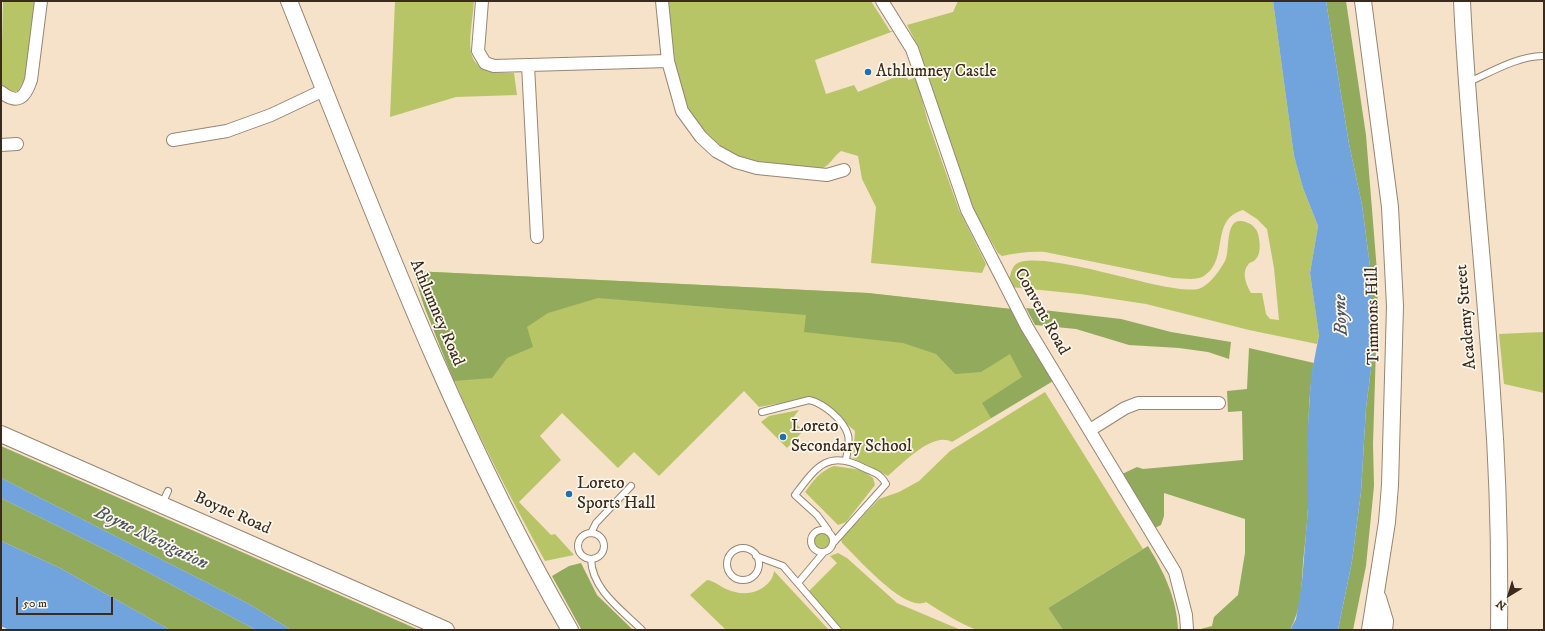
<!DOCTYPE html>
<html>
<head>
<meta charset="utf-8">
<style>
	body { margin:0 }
	#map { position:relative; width:1545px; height:631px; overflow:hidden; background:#f5e2c8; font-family:"IM FELL DW Pica",serif }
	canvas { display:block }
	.frame { position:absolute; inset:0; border:2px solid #3b2a1e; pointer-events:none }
	.north { position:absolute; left:1489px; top:575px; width:40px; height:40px; -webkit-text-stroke:3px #fbf7ec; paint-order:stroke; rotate:218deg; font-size:11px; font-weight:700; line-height:16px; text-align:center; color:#3b2a1e }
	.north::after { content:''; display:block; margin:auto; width:14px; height:18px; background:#3b2a1e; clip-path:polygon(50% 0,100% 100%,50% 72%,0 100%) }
	.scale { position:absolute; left:16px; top:597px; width:97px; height:18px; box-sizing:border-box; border:2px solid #3b2a1e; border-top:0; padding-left:5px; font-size:12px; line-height:14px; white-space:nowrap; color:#3b2a1e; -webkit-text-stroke:3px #fbf7ec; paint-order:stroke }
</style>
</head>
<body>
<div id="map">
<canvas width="1545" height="631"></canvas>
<div class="frame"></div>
<div class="north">N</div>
<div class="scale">50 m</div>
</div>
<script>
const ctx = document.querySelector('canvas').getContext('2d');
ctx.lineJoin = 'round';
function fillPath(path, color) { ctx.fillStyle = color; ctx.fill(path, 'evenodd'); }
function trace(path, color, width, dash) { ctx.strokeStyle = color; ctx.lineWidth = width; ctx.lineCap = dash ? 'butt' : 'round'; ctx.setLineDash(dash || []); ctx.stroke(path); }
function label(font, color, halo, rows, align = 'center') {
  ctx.font = font + ' "IM FELL DW Pica",serif'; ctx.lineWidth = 3.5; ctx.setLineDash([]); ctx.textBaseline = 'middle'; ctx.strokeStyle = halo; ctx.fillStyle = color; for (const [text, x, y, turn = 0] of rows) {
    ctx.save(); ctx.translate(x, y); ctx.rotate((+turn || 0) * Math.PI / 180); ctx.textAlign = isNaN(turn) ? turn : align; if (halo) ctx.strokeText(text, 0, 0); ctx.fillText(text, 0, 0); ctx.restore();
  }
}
const green = new Path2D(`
	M3 1H35L26 77 18 91 11 92 1 88Z
	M395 1H474C471 43 457 75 514 73L517 95 456 97 390 117Z
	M667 1H871L890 31H894L815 60 826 94 854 85 858 92 903 74 909 80 916 77 928 122 959 210 986 264 982 273 871 263 876 207 862 179 858 156 841 151C834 156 830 165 823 168 793 166 763 165 735 155 677 134 674 53 667 1Z
	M958 1H1273L1294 156 1303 188 1318 226 1310 273 1319 334 1317 344 1249 330 1146 304 1080 294 1011 287 1008 282C1010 277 1011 269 1015 265 1027 251 1106 273 1124 277 1139 281 1188 294 1201 288 1211 283 1220 270 1225 261 1231 250 1223 212 1248 223 1252 224 1255 228 1257 231 1260 239 1262 254 1255 260 1253 262 1249 262 1248 265 1241 273 1247 286 1251 293H1262L1266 314 1270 319 1279 320 1274 268 1267 229 1257 219 1243 210C1209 220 1230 259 1204 276 1196 281 1182 278 1173 278L1045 252C1030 251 1016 253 1002 256L998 253 972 207 929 83 919 48 907 25 953 12Z
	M413 271 868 293 1011 309 1053 381 952 442C933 431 902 464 888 476L853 458 855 431 818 400 805 399 759 407 744 391 659 476 634 452 618 468 562 413 540 436 561 460 519 502 551 535 555 534 574 555 545 561C494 467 445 373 413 271Z
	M1544 332V393L1504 384 1499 334Z
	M1045 392 1143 549 1048 608 1063 630H977C959 623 943 613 926 602 905 613 857 557 842 543L841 539 879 499 899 492 919 481 950 451Z
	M799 410 792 419 803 431 787 448 761 422 769 416Z
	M834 466 862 470 873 478 875 485 846 522 838 525 805 492C813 481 820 471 834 466Z
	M814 540a8 8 0 1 1 16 0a8 8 0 1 1-16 0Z
	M838 553 847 558 897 603 961 630H843L809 591 837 563 830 556Z
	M774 571 829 630H726L690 595 707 580C715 581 719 586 726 589 739 595 754 595 765 586 770 582 773 578 774 571Z`);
const forest = new Path2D(`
	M1326 1H1346L1366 135 1378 284 1373 444 1374 486 1366 566 1353 630H1338L1352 561 1361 492 1366 408 1374 345 1371 274 1362 205 1349 144Z
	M413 271 868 293 1011 309 1053 381 991 418 982 403 1022 377 1010 354 981 372 955 374 936 354 903 343 804 332 806 315 598 298 548 313 527 327 533 347 507 358 492 378 454 381 424 306Z
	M1026 308 1121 319 1171 332 1231 342 1229 359 1208 352 1179 348 1129 345 1076 329 1035 325Z
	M1249 348 1314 363C1305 411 1310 460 1308 508 1307 526 1305 544 1303 562 1302 585 1301 610 1290 630H1197L1212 626 1214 617 1238 595 1245 553V519L1164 493V516L1161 525 1155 528 1122 474 1137 467 1143 469 1243 460 1242 411 1228 412 1227 391 1247 389Z
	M1 446 419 630H291L249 604 1 478Z
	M1 498 114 554 256 630H170L60 568 1 541Z
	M1148 546C1164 572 1177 599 1178 630H1063L1048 608Z
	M581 563 597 595 633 630 581 629 552 576 569 566Z`);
const water = new Path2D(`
	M1273 1H1326L1349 144 1362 205 1371 274 1374 345 1366 408 1361 492 1352 561 1338 630H1290L1296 619 1302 582 1308 508 1307 442 1311 377 1319 335 1310 273 1318 226 1303 188 1294 156Z
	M1 478 249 604 291 630H256L114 554 1 498Z
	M1 541 60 568 170 630H9L1 626Z`);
const lane = new Path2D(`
	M1467 83C1489 73 1520 55 1544 56
	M762 412 809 400C823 403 844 420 848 435 850 442 847 452 846 460
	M162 504 168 491
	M811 541a11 11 0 1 1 22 0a11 11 0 1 1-22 0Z
	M828 530 817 515 795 495C816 467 828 449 864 468 874 473 880 473 886 484L834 542
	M578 546a13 13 0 1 1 26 0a13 13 0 1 1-26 0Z
	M591 533 596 523 631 486
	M727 564a16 16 0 1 1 32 0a16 16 0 1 1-32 0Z
	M756 556 783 566 838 630
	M591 559C592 590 622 610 642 630
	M798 583 824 552`);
const street = new Path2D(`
	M482 1 478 51 485 63 494 66 668 61
	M662 1 668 61 682 111 701 137 716 151 736 162 757 168 827 175 844 170
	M882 1 912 49 967 210 1027 327 1175 572 1186 615 1187 630
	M528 65 537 237
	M1 92C18 105 25 98 31 80L41 1
	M173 140 227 131 271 115 324 90
	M1 145 17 144
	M1090 430 1125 408 1138 403H1219`);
const secondary = new Path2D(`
	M289 1C374 214 455 431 570 630
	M1363 1 1390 207 1395 306 1390 485 1387 522 1370 630
	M1462 1C1468 132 1484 262 1492 393 1498 472 1500 551 1499 630
	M1 434 446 630
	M1378 598 1385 621 1384 630`);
const markers = [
	[868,72,4,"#1f6fb2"],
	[783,437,4,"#1f6fb2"],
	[569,494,4,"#1f6fb2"]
];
const poiNames = [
	["Athlumney Castle",876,72],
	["Loreto",791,427],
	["Secondary School",791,447],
	["Loreto",577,484],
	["Sports Hall",577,504]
];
const streetNames = [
	["Convent Road",1041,312,61],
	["Athlumney Road",436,313,67],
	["Timmons Hill",1374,316,-91],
	["Academy Street",1467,317,-95],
	["Boyne Road",232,514,24]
];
const waterNames = [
	["Boyne",1342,315,-92],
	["Boyne Navigation",151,539,26]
];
fillPath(green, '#b7c567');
fillPath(forest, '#91aa5c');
fillPath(water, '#71a4dd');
trace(lane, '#988673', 8);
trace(street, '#988673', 14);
trace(secondary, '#988673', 18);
trace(lane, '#fff', 6);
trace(street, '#fff', 12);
trace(secondary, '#fff', 16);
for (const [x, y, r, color] of markers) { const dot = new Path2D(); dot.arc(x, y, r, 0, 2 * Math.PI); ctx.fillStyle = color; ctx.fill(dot); trace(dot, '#fbf7ec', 1.5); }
label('17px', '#3b2a1e', '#fbf7ec', poiNames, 'left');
label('17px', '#3b2a1e', '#fbf7ec', streetNames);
label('italic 18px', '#4e5561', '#fbf7ec', waterNames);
</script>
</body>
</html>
